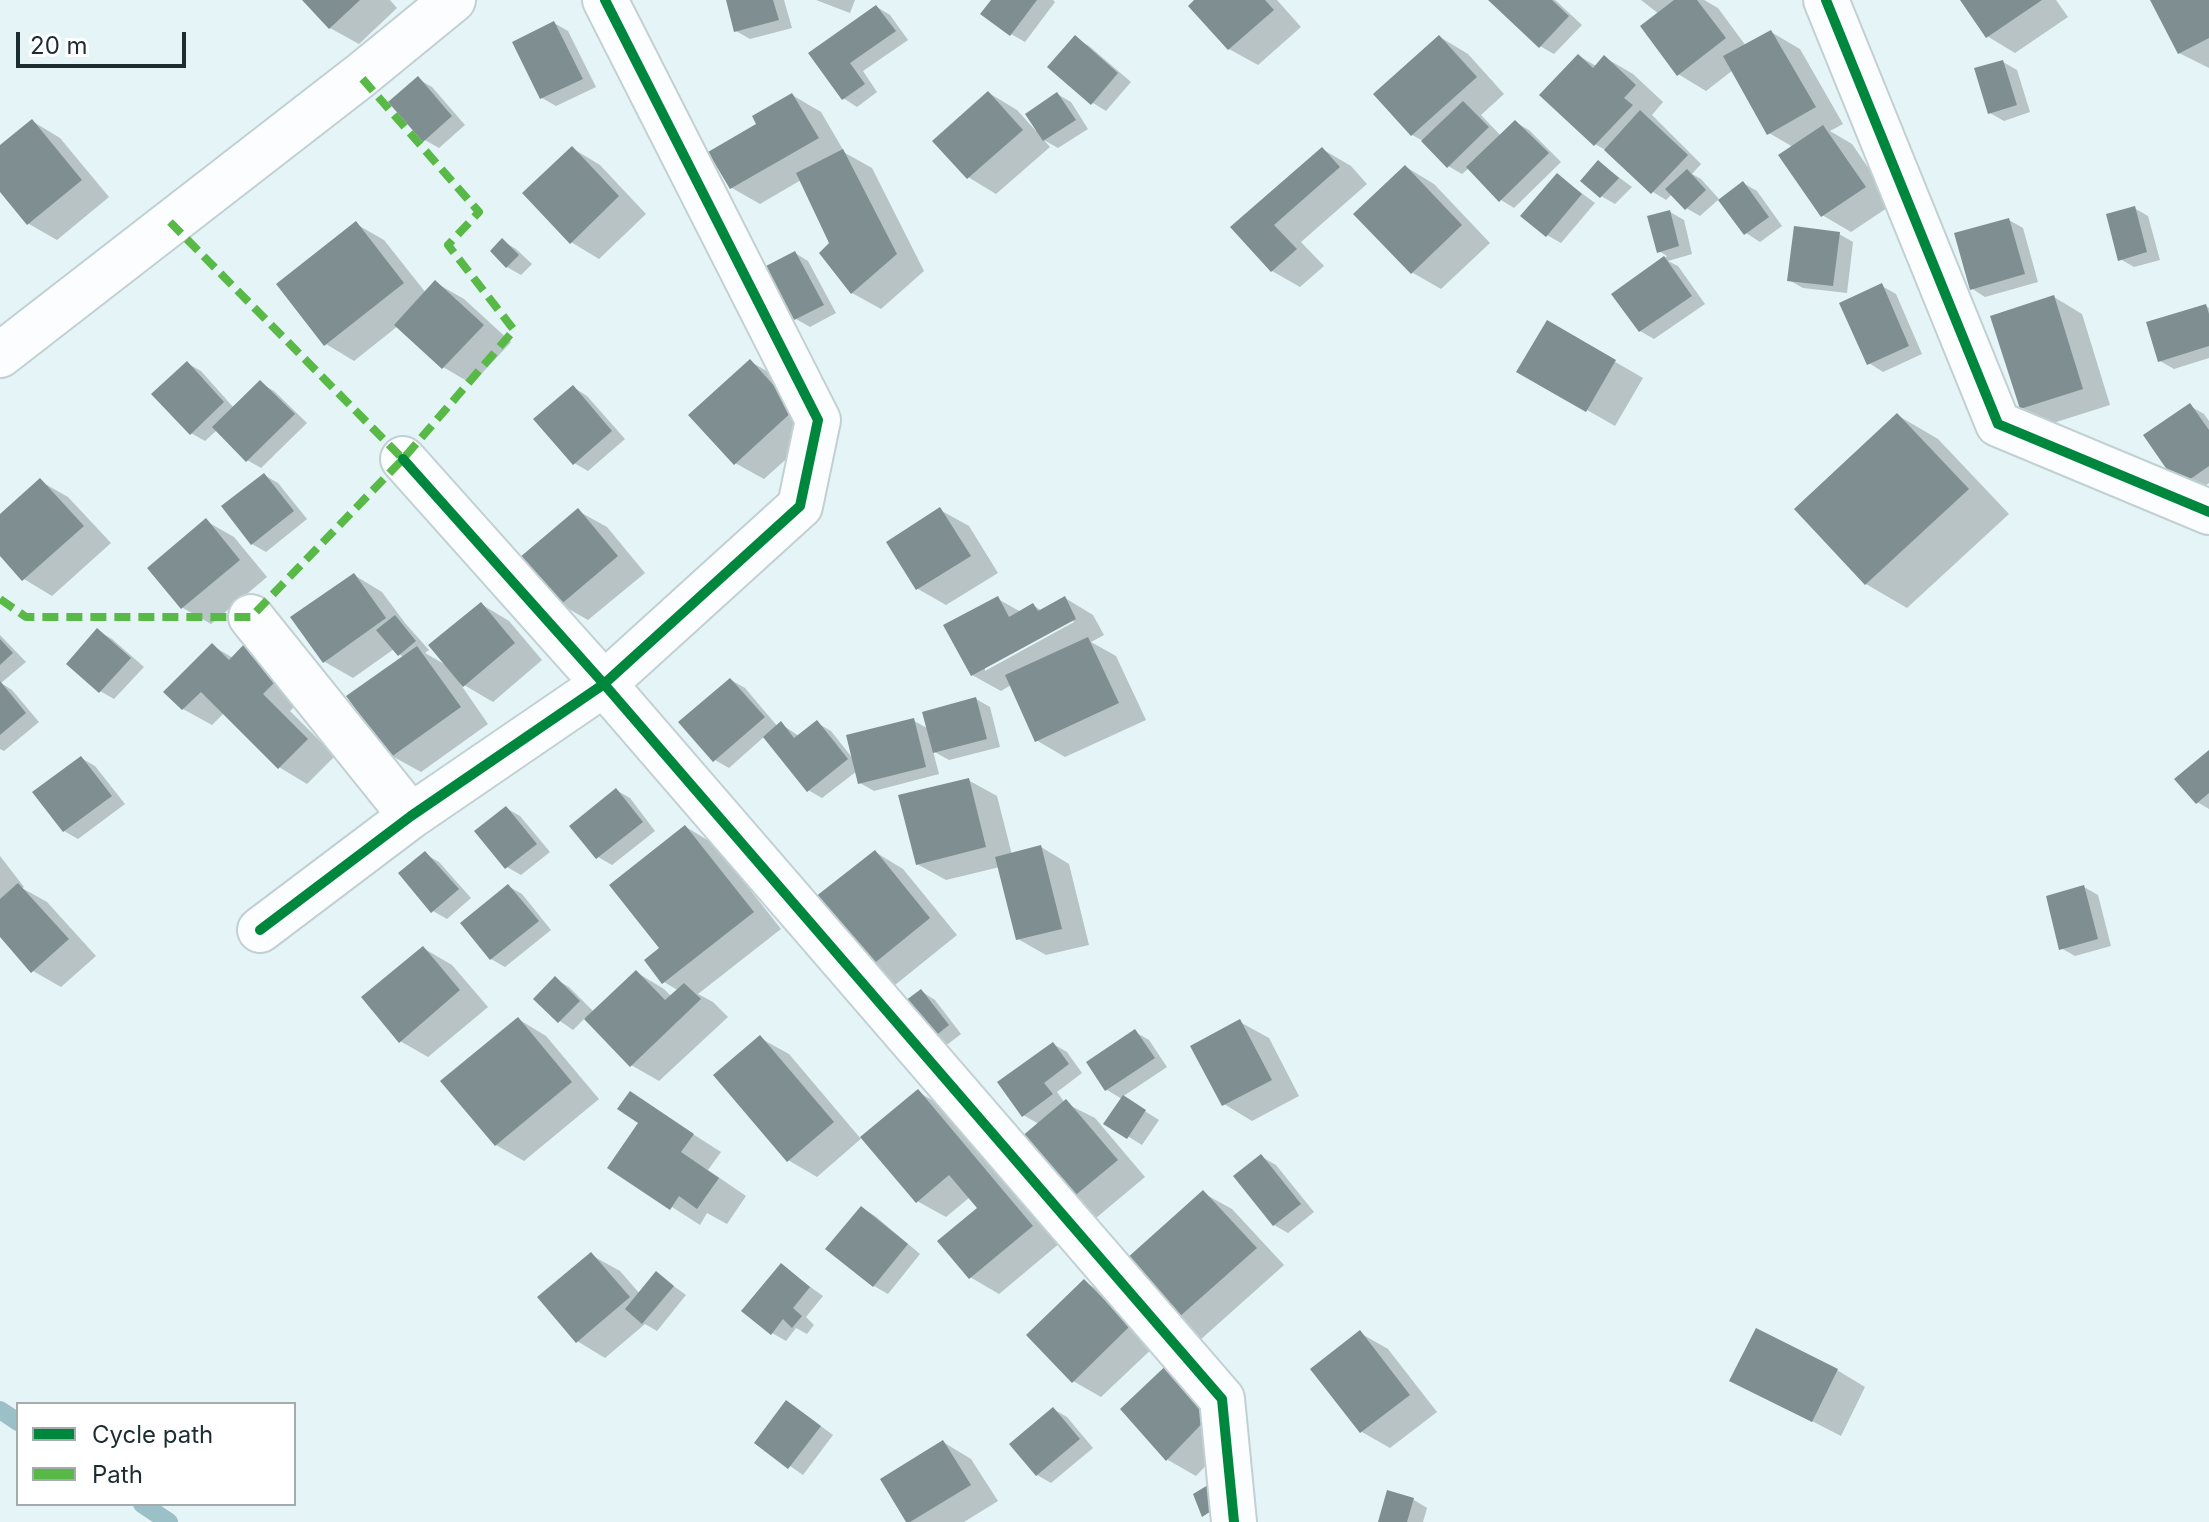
<!DOCTYPE html>
<html>
<head>
<meta charset="utf-8">
<style>
	body { margin:0 }
	#map { position:relative; width:2209px; height:1522px; overflow:hidden; background:#e5f4f7; font-family:Inter,sans-serif }
	canvas { display:block }
	.legend { position:absolute; left:16px; top:1402px; width:280px; height:104px; box-sizing:border-box; background:#fff; border:2px solid #a4abad; margin:0; padding:10px 14px; list-style:none; font-size:24px; color:#1c2d31 }
	.legend li { display:flex; align-items:center; gap:16px; height:40px }
	.legend b { width:40px; border:2px solid #a4abad }
	.scale { position:absolute; left:16px; top:32px; width:170px; height:36px; box-sizing:border-box; border:4px solid #1c2d31; border-top:0; padding-left:10px; font-size:24px; line-height:28px; white-space:nowrap; color:#1c2d31; -webkit-text-stroke:6px #fff; paint-order:stroke }
</style>
</head>
<body>
<div id="map">
<canvas width="2209" height="1522"></canvas>
<ul class="legend">
<li><b style="height:10px;background:#00873e"></b>Cycle path</li>
<li><b style="height:10px;background:#58b947"></b>Path</li>
</ul>
<div class="scale">20 m</div>
</div>
<script>
const ctx = document.querySelector('canvas').getContext('2d');
ctx.lineJoin = 'round';
function fillPath(path, color) { ctx.fillStyle = color; ctx.fill(path, 'evenodd'); }
function trace(path, color, width, dash) { ctx.strokeStyle = color; ctx.lineWidth = width; ctx.lineCap = dash ? 'butt' : 'round'; ctx.setLineDash(dash || []); ctx.stroke(path); }
const shadow = new Path2D(`
	M304 0H390L397 8 359 44 330 28Z
	M732 0H784L792 28 750 39 736 31Z
	M816 0H855L850 13Z
	M993 0H1053L1055 2 1025 42 1011 34Z
	M1197 0H1277L1301 27 1258 65 1229 49Z
	M1491 0H1555L1582 25 1554 54 1540 46Z
	M1641 0H1704L1718 8 1746 46 1771 32 1800 49 1843 124 1830 131 1852 144 1893 204 1851 232 1822 215 1793 147 1769 133 1733 70 1706 91 1678 74 1659 14Z
	M1962 0H2056L2068 17 2015 53 1987 36Z
	M2153 0H2209V68L2179 53Z
	M877 7 890 15 908 40 863 71 877 92 857 107 843 98 811 53Z
	M554 23 568 31 596 87 556 106 542 98Z
	M1440 37 1468 54 1504 94 1481 115 1501 136 1515 122 1529 130 1561 162 1514 208 1501 200 1469 168 1462 174 1448 166 1425 142 1412 135Z
	M1075 38 1089 46 1131 82 1106 111 1093 103 1050 67Z
	M1579 56 1596 66 1604 57 1633 74 1663 102 1652 115 1701 164 1692 174 1701 179 1719 199 1700 216 1686 208 1672 194 1666 200 1653 192 1609 152 1595 144Z
	M2003 62 2017 70 2030 112 2004 121 1990 113Z
	M418 79 432 87 465 125 439 148 425 140Z
	M989 93 1017 110 1036 131 1057 94 1071 102 1088 129 1058 148 1044 140 1050 147 996 194 968 177Z
	M792 95 821 112 845 153 872 168 924 271 881 309 852 293 801 180 760 204 732 188 759 125Z
	M32 121 60 138 109 197 57 240 29 224 0 189V148Z
	M572 148 600 165 646 214 599 259 571 242Z
	M1322 149 1351 166 1367 184 1301 242 1324 266 1300 287 1272 271 1233 227Z
	M1598 162 1632 187 1615 204 1601 196Z
	M1406 167 1434 184 1490 243 1441 289 1413 273 1356 214Z
	M1557 175 1595 203 1561 243 1547 235Z
	M1743 183 1757 191 1782 226 1760 242 1746 233Z
	M2134 208 2148 216 2160 260 2134 267 2120 259Z
	M1670 212 1684 220 1692 254 1668 261 1678 266 1705 304 1654 339 1640 331 1614 294 1667 256 1659 251Z
	M2009 220 2023 228 2038 282 1985 297 1971 288Z
	M356 224 384 240 426 293 436 283 464 299 511 342 472 384 443 367 398 326 354 361 326 344Z
	M1839 234 1853 242 1847 293 1803 288 1789 280Z
	M502 241 516 249 532 264 521 275 507 267Z
	M795 253 808 261 836 313 810 327 796 319Z
	M1882 286 1896 294 1922 354 1883 372 1869 363Z
	M2054 297 2082 314 2110 405 2050 424 2021 407Z
	M2206 306 2209 308V358L2174 369 2160 361Z
	M1548 323 1643 378 1615 426 1519 371Z
	M751 362 779 378 822 427 764 479 735 463Z
	M187 363 201 371 234 408 260 383 274 391 307 423 261 468 247 460 217 430 205 441 191 433Z
	M573 387 587 396 625 439 588 471 574 463Z
	M2190 406 2204 414 2209 421V483L2195 493 2181 485Z
	M1897 415 1938 439 2009 514 1907 608 1866 584Z
	M264 475 278 483 307 519 266 552 252 544Z
	M40 481 68 497 111 543 52 596 24 579 0 553V517Z
	M940 510 969 526 998 573 946 605 918 589Z
	M578 511 607 527 645 573 588 620 560 604Z
	M206 521 234 537 267 577 211 624 183 608Z
	M354 575 382 592 405 623 429 650 425 653 446 665 481 604 509 621 542 660 493 702 459 682 488 724 421 772 392 756 404 658 394 649 353 678 325 662 293 617Z
	M1065 598 1093 615 1104 635 1091 642 1116 656 1146 720 1065 757 1036 740 1011 685 1001 691 972 675 998 599 1021 612 1033 605 1042 611ZM1072 619 1074 622 985 671V666Z
	M98 631 112 639 144 667 114 699 100 691Z
	M0 635 26 662 1 683 12 690 39 722 4 751 0 749Z
	M213 646 233 658 311 690 290 711 335 756 307 784 279 767 224 713 212 725 183 709Z
	M731 680 745 688 778 727 781 724 799 736 817 723 831 731 854 760 914 721 929 729 976 699 990 707 1000 747 949 760 933 751 939 774 874 791 860 783 857 771 822 798 808 790 765 736 729 768 715 760Z
	M2209 752V809L2197 802Z
	M81 758 95 766 125 804 78 839 64 831Z
	M968 780 997 796 1012 855 1041 847 1069 864 1089 945 1046 955 1018 939 1000 867 946 880 917 864Z
	M616 790 630 798 655 831 612 865 598 857Z
	M506 808 520 816 550 852 521 875 507 867Z
	M686 827 714 844 781 929 698 994 713 1002 728 1017 659 1081 631 1065 585 1018 573 1030 560 1021 536 999 555 979 569 987 594 1012 636 972 664 989 672 997 679 991 664 982 661 949Z
	M875 852 903 869 957 935 895 985 867 968Z
	M425 854 439 862 471 898 447 919 433 911Z
	M0 856 24 887 22 888 47 902 96 956 61 987 33 971 0 934Z
	M508 886 522 894 551 930 505 967 491 959Z
	M2084 887 2098 895 2111 946 2075 956 2061 948Z
	M423 948 452 965 488 1007 428 1057 400 1041Z
	M921 991 935 1000 961 1034 944 1047 930 1039Z
	M518 1019 546 1036 599 1099 524 1161 496 1145Z
	M1240 1022 1269 1038 1299 1096 1252 1121 1224 1104Z
	M1135 1032 1149 1040 1167 1067 1122 1097 1159 1120 1142 1145 1106 1123 1122 1099 1107 1090Z
	M760 1038 789 1054 861 1139 918 1092 946 1108 1060 1243 999 1294 970 1277 979 1208 970 1197 946 1217 917 1201 863 1137 817 1177 788 1160Z
	M1053 1044 1067 1052 1082 1073 1057 1092 1065 1103 1095 1118 1145 1177 1096 1218 1067 1202 1039 1124 1023 1115Z
	M630 1094 721 1152 708 1170 746 1196 727 1224 707 1213 700 1225 610 1167 641 1122Z
	M1262 1157 1276 1165 1314 1212 1288 1233 1274 1225Z
	M1203 1193 1232 1209 1284 1265 1199 1341 1170 1325Z
	M862 1208 875 1216 920 1254 888 1294 874 1286Z
	M591 1255 620 1271 640 1294 657 1274 686 1295 657 1331 645 1324 605 1358 577 1341Z
	M781 1266 823 1296 806 1317 814 1325 807 1334 796 1328 786 1341 772 1333Z
	M1084 1282 1113 1298 1157 1344 1101 1397 1073 1381Z
	M1360 1333 1388 1349 1437 1412 1390 1448 1362 1432Z
	M1837 1370 1865 1387 1841 1436 1732 1380Z
	M1053 1409 1067 1417 1093 1448 1051 1483 1037 1475Z
	M1123 1410 1245 1425 1196 1476 1168 1460Z
	M800 1411 833 1435 803 1475 757 1443Z
	M943 1442 971 1459 998 1501 964 1522H909Z
	M1414 1500 1427 1508 1423 1522H1380Z`);
const stream = new Path2D(`
	M0 1410 18 1422
	M142 1504 169 1522`);
const building = new Path2D(`
	M302 0H360L329 29Z
	M726 0H773L779 20 734 32Z
	M991 0H1037L1010 36 980 14Z
	M1194 0H1265L1274 10 1228 50 1188 6Z
	M1488 0H1552L1569 16 1539 48Z
	M1674 0H1697L1726 38 1677 76 1640 26Z
	M1960 0H2042L1986 38Z
	M2150 0H2209V38L2178 54Z
	M876 5 896 31 850 63 865 84 842 100 808 53Z
	M554 21 583 79 540 99 512 42Z
	M1771 30 1816 107 1767 135 1723 56Z
	M1075 35 1118 73 1091 105 1047 67Z
	M1439 35 1477 77 1411 136 1373 94Z
	M1578 54 1593 68 1604 55 1636 85 1624 98 1633 105 1594 146 1539 95Z
	M2003 60 2017 105 1988 114 1974 68Z
	M418 76 452 116 423 142 388 102Z
	M988 91 1023 130 967 179 932 141Z
	M1057 92 1076 120 1043 141 1025 114Z
	M792 93 819 138 730 189 708 152 756 124 752 116Z
	M1463 101 1489 127 1447 168 1421 141Z
	M1640 110 1688 155 1651 194 1604 150Z
	M32 119 82 180 27 225 0 192V145Z
	M1515 120 1549 153 1499 202 1466 167Z
	M1823 125 1866 187 1821 217 1778 155Z
	M572 146 619 196 570 244 522 193Z
	M1322 147 1340 167 1274 225 1297 249 1271 272 1230 227Z
	M843 149 897 254 851 294 819 253 829 243 796 173Z
	M1598 160 1619 178 1600 198 1580 181Z
	M1405 165 1462 225 1411 274 1353 214Z
	M1687 169 1706 190 1685 210 1665 189Z
	M1557 173 1582 194 1546 237 1520 216Z
	M1743 181 1769 217 1744 235 1718 200Z
	M2135 206 2147 252 2118 261 2106 214Z
	M1670 210 1679 246 1657 253 1647 216Z
	M2009 218 2025 274 1970 290 1954 233Z
	M356 221 404 283 324 346 276 284Z
	M1794 226 1840 232 1833 286 1787 281Z
	M502 238 519 255 506 268 490 251Z
	M795 251 824 305 794 320 766 266Z
	M1664 256 1692 296 1639 332 1611 294Z
	M435 280 484 325 442 369 394 325Z
	M1882 283 1909 346 1867 365 1839 303Z
	M2054 295 2083 389 2020 409 1990 316Z
	M2206 304 2209 314V346L2158 362 2146 322Z
	M1547 320 1616 360 1586 412 1516 372Z
	M750 359 795 409 734 465 688 415Z
	M187 361 224 402 190 435 151 394Z
	M260 380 295 414 246 462 212 427Z
	M573 385 612 431 573 465 533 419Z
	M2190 403 2209 430V466L2179 487 2143 435Z
	M1897 413 1969 489 1865 585 1794 509Z
	M264 473 294 511 251 545 221 506Z
	M40 478 84 526 22 581 0 556V514Z
	M940 507 971 556 916 590 886 542Z
	M578 508 618 556 559 606 519 558Z
	M206 518 240 560 181 609 147 568Z
	M354 573 386 618 323 663 290 617Z
	M998 596 1009 617 1033 603 1038 611 1065 596 1076 619 971 676 943 625Z
	M481 602 515 643 463 687 428 645Z
	M395 615 416 641 398 656 376 630Z
	M97 628 131 658 99 693 66 664Z
	M1088 637 1119 703 1035 742 1005 675Z
	M0 639 13 653 0 665Z
	M249 639 284 673 263 694 308 739 278 769 201 692 182 710 163 692 212 643 229 660Z
	M417 646 461 707 391 757 346 696Z
	M730 678 765 717 713 762 678 722Z
	M0 681 26 713 0 735Z
	M976 697 987 739 933 753 922 712Z
	M914 718 926 767 858 784 846 735Z
	M817 720 848 759 807 792 763 737 781 721 794 738Z
	M2209 750V793L2196 804 2174 779Z
	M81 756 112 796 63 832 32 792Z
	M969 778 986 847 916 865 898 795Z
	M616 788 643 822 596 859 569 826Z
	M506 806 537 844 505 869 474 831Z
	M685 825 754 912 662 984 644 960 659 948 609 885Z
	M1041 845 1062 929 1016 940 995 857Z
	M875 850 930 918 866 970 810 901Z
	M425 851 459 889 431 913 398 873Z
	M18 883 69 939 31 973 0 937V899Z
	M508 884 539 921 490 960 460 923Z
	M2084 885 2098 939 2059 950 2046 896Z
	M423 946 460 990 399 1043 361 997Z
	M636 970 665 1000 684 983 701 999 630 1067 584 1019Z
	M555 976 580 1001 558 1023 533 999Z
	M921 989 949 1025 929 1041 901 1004Z
	M518 1017 572 1082 495 1146 440 1081Z
	M1240 1019 1272 1080 1222 1106 1190 1046Z
	M1135 1029 1155 1058 1105 1091 1086 1062Z
	M760 1035 834 1122 787 1162 713 1075Z
	M1053 1042 1069 1064 1044 1083 1053 1094 1022 1117 997 1082Z
	M918 1089 1033 1226 969 1279 937 1241 977 1208 949 1175 916 1203 860 1137Z
	M630 1091 694 1134 681 1152 719 1178 697 1209 679 1196 670 1210 607 1168 638 1123 617 1109Z
	M1123 1095 1146 1110 1127 1139 1103 1124Z
	M1066 1099 1118 1160 1066 1203 1014 1143Z
	M1261 1154 1301 1204 1273 1226 1233 1176Z
	M1203 1190 1257 1248 1169 1326 1116 1268Z
	M861 1206 908 1244 873 1287 825 1249Z
	M591 1252 630 1297 576 1343 537 1297Z
	M781 1263 810 1287 793 1308 802 1316 792 1328 783 1319 771 1335 741 1311Z
	M656 1271 674 1286 642 1324 625 1309Z
	M1084 1279 1130 1326 1072 1383 1026 1335Z
	M1756 1328 1838 1369 1812 1422 1729 1381Z
	M1360 1330 1410 1395 1360 1433 1310 1369Z
	M1174 1358 1217 1408 1166 1461 1120 1409Z
	M786 1400 821 1426 788 1469 754 1443Z
	M1053 1407 1080 1439 1036 1476 1009 1444Z
	M943 1440 971 1485 910 1522H906L880 1479Z
	M1213 1482 1225 1502 1202 1517 1193 1494Z
	M1387 1490 1414 1498 1407 1522H1378Z`);
const minor = new Path2D(`
	M1826 0 1998 424 2209 512
	M0 355 360 76 453 0
	M403 459 604 684 1222 1399 1234 1522
	M251 617 411 816
	M260 930 411 816 604 684 800 506 818 420 605 0`);
const quiet = new Path2D(`
	M170 222 403 459
	M0 599 26 617H251L403 459 514 330 448 245 479 212 360 76`);
const cycleway = new Path2D(`
	M1826 0 1998 424 2209 512
	M403 459 604 684 1222 1399 1234 1522
	M260 930 411 816 604 684 800 506 818 420 605 0`);
fillPath(shadow, '#0003');
trace(stream, '#9cc0c7', 18);
fillPath(building, '#7f8e91');
trace(minor, '#c0d0d3', 48);
trace(minor, '#fbfdfe', 44);
trace(quiet, '#58b947', 8, [16, 8]);
trace(cycleway, '#00873e', 10);
</script>
</body>
</html>
